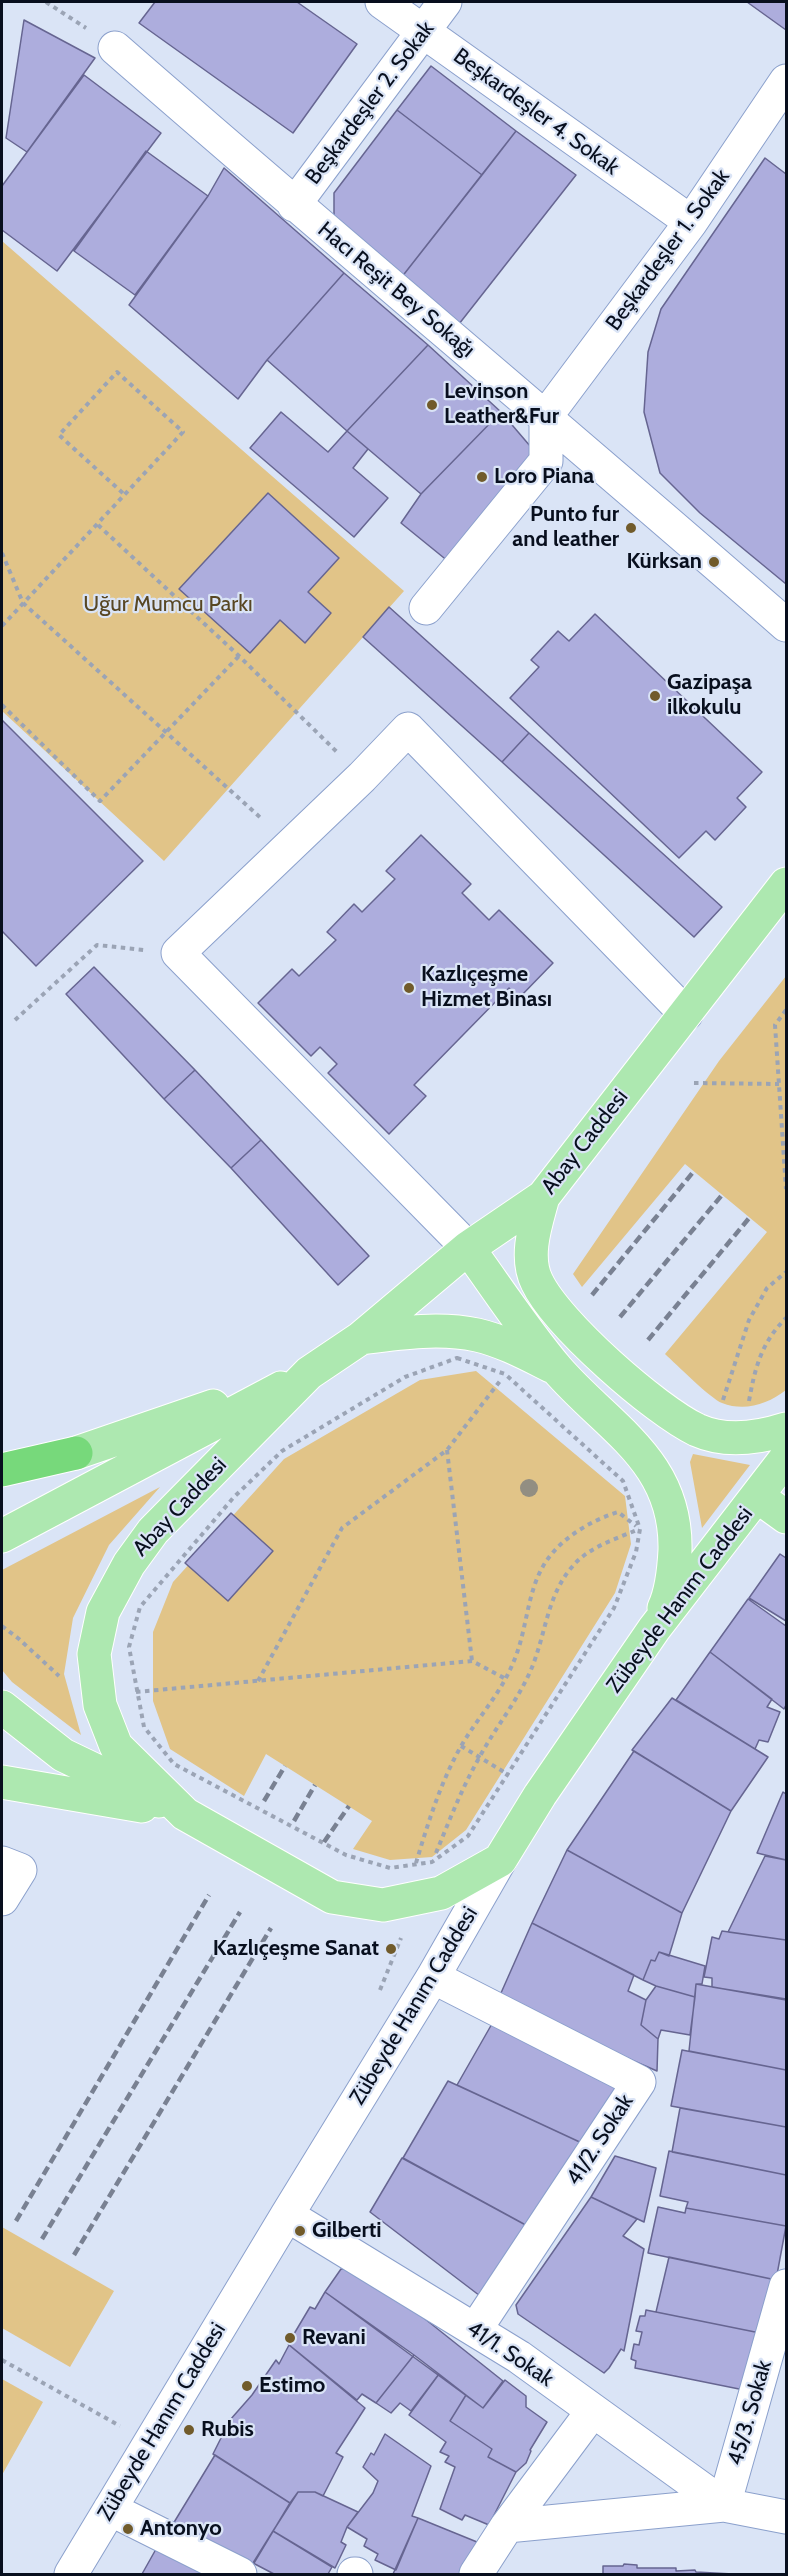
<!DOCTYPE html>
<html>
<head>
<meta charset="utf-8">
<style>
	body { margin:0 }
	#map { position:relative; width:788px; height:2576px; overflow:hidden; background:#dae4f6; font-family:Cabin,sans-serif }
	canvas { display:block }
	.frame { position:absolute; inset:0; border:3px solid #080f1e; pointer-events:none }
</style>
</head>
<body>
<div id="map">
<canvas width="788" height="2576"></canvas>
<div class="frame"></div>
</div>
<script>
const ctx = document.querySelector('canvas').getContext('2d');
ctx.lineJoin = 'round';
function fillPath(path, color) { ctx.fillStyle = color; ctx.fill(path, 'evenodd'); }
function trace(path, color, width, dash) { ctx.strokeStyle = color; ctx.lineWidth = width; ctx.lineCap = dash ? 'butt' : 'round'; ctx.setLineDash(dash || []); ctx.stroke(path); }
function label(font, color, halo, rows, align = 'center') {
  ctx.font = font + ' Cabin,sans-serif'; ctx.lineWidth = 4.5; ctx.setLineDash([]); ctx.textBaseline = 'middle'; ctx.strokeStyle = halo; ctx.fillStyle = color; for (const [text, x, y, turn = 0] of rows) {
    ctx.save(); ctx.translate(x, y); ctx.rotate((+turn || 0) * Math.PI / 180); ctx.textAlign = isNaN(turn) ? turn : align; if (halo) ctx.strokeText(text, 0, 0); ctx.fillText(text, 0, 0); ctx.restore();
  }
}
const green = new Path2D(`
	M2 241 404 591 164 861 2 711Z
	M786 976V1390C768 1404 745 1412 722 1403 711 1399 676 1364 665 1354L767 1232 685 1164 582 1287 573 1274 719 1061Z
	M476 1371 625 1496 631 1544 615 1593 466 1830 432 1857 390 1860 353 1849 372 1821 266 1754 244 1796 170 1749 153 1701V1632L173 1582 284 1459 420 1380Z
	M693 1454 750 1465 702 1528 690 1462Z
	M160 1487 109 1545 73 1618 64 1674 81 1735 12 1682 2 1670V1570Z
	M2 2227 114 2291 70 2367 2 2328Z
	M2 2379 43 2402 2 2475Z`);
const building = new Path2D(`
	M155 2H297L357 44 293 133 139 23Z
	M747 2H786V30Z
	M24 20 95 58 27 152 6 138Z
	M431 66 516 131 482 175 397 110Z
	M84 75 161 133 57 271 2 230V186Z
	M397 110 482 175 401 278 334 225V193Z
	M516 131 576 175 459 324 401 278Z
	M146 151 208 196 135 295 74 251Z
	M765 158 786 174V584L700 513 660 473 644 412 648 352 661 309Z
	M224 168 344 273 267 360 238 399 129 305 208 196Z
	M344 273 428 345 347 431 267 360Z
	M428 345 501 412 421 494 347 431Z
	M281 412 328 452 347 431 368 449 353 468 388 498 354 537 250 448Z
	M501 412 542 460 449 562 401 523 421 494Z
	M268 493 339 558 308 592 331 613 305 643 280 620 250 653 179 589Z
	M389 607 529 733 502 762 363 637Z
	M595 614 762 772 737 798 746 807 715 840 706 831 679 858 510 698 539 667 531 660 558 631 569 641Z
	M2 720 143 861 36 966 2 931Z
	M529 733 722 907 694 937 502 762Z
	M421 835 471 884 462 893 489 920 499 910 553 963 519 998 509 988 414 1085 426 1096 389 1134 328 1073 337 1064 320 1047 311 1056 258 1003 292 969 299 976 336 940 327 932 354 904 362 912 395 879 386 871Z
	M94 967 195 1070 164 1099 66 994Z
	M195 1070 261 1140 231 1168 164 1099Z
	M261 1140 369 1256 338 1285 231 1168Z
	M231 1513 273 1551 228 1601 185 1563Z
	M780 1554 786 1558V1621L749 1598Z
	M748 1599 786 1626V1705L784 1709 710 1652Z
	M710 1652 772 1699 767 1707 780 1712 768 1742 759 1740 755 1749 676 1700Z
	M672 1698 768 1757 731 1811 632 1750Z
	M634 1751 731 1811 682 1913 567 1850Z
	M783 1792 786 1794V1860L757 1853Z
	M567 1850 682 1913 669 1956 659 1952 655 1961 651 1960 643 1980 532 1923Z
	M765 1856 786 1860V1940L728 1932Z
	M532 1923 634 1975 628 1991 646 2000 641 2025 658 2039 657 2071 497 2002Z
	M722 1931 786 1940V1999L712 1987V1978L704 1977 712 1937 719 1939Z
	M659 1952 705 1966 702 1984H696L695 1997 656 1986 643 1980 651 1960 655 1961Z
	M696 1984 786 2000V2070L689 2051Z
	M656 1986 695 1997 690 2035 661 2030 658 2039 641 2025 646 2000Z
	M493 2022 623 2082 584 2144 457 2085Z
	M682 2050 786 2070V2127L671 2106Z
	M448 2081 584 2144 533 2229 403 2158Z
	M680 2108 786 2127V2175L672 2152Z
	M669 2151 786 2175V2226L686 2208 688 2202 660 2196Z
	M615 2156 656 2168 644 2222 591 2197Z
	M402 2158 533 2229 488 2302 370 2212Z
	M591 2197 637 2219 623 2236 644 2249 624 2351 621 2349 609 2368 604 2373 518 2314 516 2305Z
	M658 2207 685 2213 686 2208 786 2226 776 2280 648 2253Z
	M669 2257 776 2280 765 2334 656 2312Z
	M361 2268 503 2381 483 2408 325 2292 341 2269Z
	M325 2292 414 2355 376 2403 362 2394 357 2400 288 2344 310 2307 315 2309Z
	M646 2310 765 2334 754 2392 635 2368 636 2361 631 2359 634 2344 639 2345 642 2332 636 2331 640 2316H645Z
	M289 2345 365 2408 336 2453 343 2457 323 2496 315 2492H298L290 2503 213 2454 230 2420 252 2395 276 2360 279 2364Z
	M414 2355 439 2374 411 2411 400 2403 391 2413 376 2403Z
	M439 2374 466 2395 450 2421 492 2449 488 2457 516 2472 489 2525 465 2515 462 2520 440 2509 455 2467 445 2462 449 2456 440 2452 446 2442 409 2415Z
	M505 2380 526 2396V2407L547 2422 530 2450 531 2451 526 2463 516 2472 488 2457 492 2449 450 2421 466 2395 483 2408Z
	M385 2434 431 2466 412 2516 418 2518 396 2570 375 2560 378 2554 364 2546 367 2539 347 2527 373 2493 378 2481 363 2467 371 2453 374 2455Z
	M215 2455 290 2503 251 2568 173 2524Z
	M298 2492H315L358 2512 347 2527 341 2542 346 2545 335 2568 273 2531Z
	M418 2518 477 2542 460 2574H393Z
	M273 2531 332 2567 328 2574H274L253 2563Z
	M160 2542 216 2574H142Z
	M624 2564 637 2565V2568H676V2571L695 2570 696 2572 733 2574H603V2566H623Z`);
const path = new Path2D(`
	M46 2 86 28
	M98 525 239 656 338 753
	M2 553 23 603 263 820
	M2 626 183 432 117 372 59 435 126 496
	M2 705 100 801 239 656
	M786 1010 775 1025 786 1189
	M15 1020 97 945 144 950
	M694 1083 779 1084
	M457 1358 505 1374 623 1481 640 1529 636 1552 614 1608 468 1836 432 1862 390 1868 346 1855 174 1764 144 1727 129 1647 140 1607 234 1497 282 1451 405 1377Z
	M723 1400 749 1320 767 1288 786 1272
	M749 1401C755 1368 761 1343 786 1318
	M447 1450 472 1661
	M2 1626 19 1639 59 1676
	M258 1681 342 1528 447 1450 500 1381
	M136 1692 472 1661 506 1679
	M461 1746 509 1775
	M436 1853C449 1821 462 1788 479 1758 495 1728 516 1703 530 1672 546 1636 546 1597 572 1567 588 1547 616 1539 639 1529
	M416 1863C428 1823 440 1784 460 1748 477 1718 500 1695 513 1663 528 1630 526 1590 547 1560 563 1537 592 1520 618 1512L636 1526
	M380 1990 401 1938
	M2 2360 120 2426`);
const minor = new Path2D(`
	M382 2 691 222
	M115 48C337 242 564 431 786 625
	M294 205 445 2
	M546 416 691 222 786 81
	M426 608 546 461V416
	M468 1248 178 953 362 777 408 729 686 1014
	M2 1863 20 1870 2 1899
	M433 1977 639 2082 475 2330
	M287 2215 519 2357 724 2505
	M724 2505 786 2286
	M110 2509 240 2574
	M507 2526 724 2505 786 2517
	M71 2574 287 2215 433 1977 500 1860
	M354 2574H356
	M476 2574 507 2526 592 2412`);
const major = new Path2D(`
	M786 884 543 1197 468 1248 361 1338 309 1373 153 1531 129 1564 103 1612 94 1654 100 1705 116 1746 185 1814 332 1897 383 1905 441 1893 500 1860 540 1795 654 1629 786 1458
	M543 1197C536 1223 524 1256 537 1282 557 1324 655 1410 697 1430 726 1443 758 1438 786 1429
	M468 1248C497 1288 525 1331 557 1369 608 1428 677 1460 675 1550 674 1569 672 1591 664 1608
	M361 1338C399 1333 439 1327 477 1335 503 1341 527 1354 551 1366
	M76 1453 213 1406
	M757 1496 786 1517
	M2 1536 281 1388
	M2 1707 63 1755 159 1801
	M2 1782 142 1806`);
const highway = new Path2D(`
	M2 1470 76 1453`);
const rail = new Path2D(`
	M592 1295 694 1171
	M620 1317 722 1195
	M648 1340 750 1217
	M264 1801 285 1766
	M294 1821 315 1785
	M324 1842 349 1806
	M16 2221 209 1895
	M42 2239 240 1912
	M74 2255 271 1928`);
const trees = [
	[529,1488]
];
const markers = [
	[432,405,6,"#715b2b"],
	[482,477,6,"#715b2b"],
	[631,528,6,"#715b2b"],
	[714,562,6,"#715b2b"],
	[655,696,6,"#715b2b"],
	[409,988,6,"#715b2b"],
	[391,1949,6,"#715b2b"],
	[300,2231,6,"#715b2b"],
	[290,2338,6,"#715b2b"],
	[247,2386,6,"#715b2b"],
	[189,2430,6,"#715b2b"],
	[128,2529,6,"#715b2b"]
];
const streetNames = [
	["Beşkardeşler 2. Sokak",370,103,-53],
	["Beşkardeşler 4. Sokak",536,112,36],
	["Beşkardeşler 1. Sokak",668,250,-54],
	["Hacı Reşit Bey Sokağı",396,290,40],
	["Abay Caddesi",585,1142,-52],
	["Abay Caddesi",180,1507,-47],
	["Zübeyde Hanım Caddesi",680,1600,-53],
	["Zübeyde Hanım Caddesi",414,2006,-59],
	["41/2. Sokak",600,2140,-57],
	["41/1. Sokak",510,2354,34],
	["45/3. Sokak",750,2413,-74],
	["Zübeyde Hanım Caddesi",162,2422,-59]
];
const poiNames = [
	["Levinson",444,392],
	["Leather&Fur",444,417],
	["Loro Piana",494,477],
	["Punto fur",619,515,"right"],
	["and leather",619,540,"right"],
	["Kürksan",702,562,"right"],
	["Gazipaşa",667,683],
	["ilkokulu",667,708],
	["Kazlıçeşme",421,975],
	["Hizmet Binası",421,1000],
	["Kazlıçeşme Sanat",379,1949,"right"],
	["Gilberti",312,2231],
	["Revani",302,2338],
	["Estimo",259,2386],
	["Rubis",201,2430],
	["Antonyo",140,2529]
];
const parkNames = [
	["Uğur Mumcu Parkı",168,605]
];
fillPath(green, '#e1c488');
fillPath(building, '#adaddd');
trace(building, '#666591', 1.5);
trace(minor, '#8ba0cc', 35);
trace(major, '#fff', 35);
trace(highway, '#fff', 35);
trace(path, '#9ba4b5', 4, [4.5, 4.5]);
trace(minor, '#fff', 33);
trace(major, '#ade8b0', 33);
trace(highway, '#77d97b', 33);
trace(rail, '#798192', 4.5, [9, 4.5]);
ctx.fillStyle = '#928e82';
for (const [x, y] of trees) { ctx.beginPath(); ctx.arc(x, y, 9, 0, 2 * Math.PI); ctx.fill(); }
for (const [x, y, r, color] of markers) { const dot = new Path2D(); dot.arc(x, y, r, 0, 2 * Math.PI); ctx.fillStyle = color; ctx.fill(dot); trace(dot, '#dae4f6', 2); }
label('22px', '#080f1e', '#dae4f6', streetNames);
label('bold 22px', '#080f1e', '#dae4f6', poiNames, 'left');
label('22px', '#584723', '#dae4f6', parkNames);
</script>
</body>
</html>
